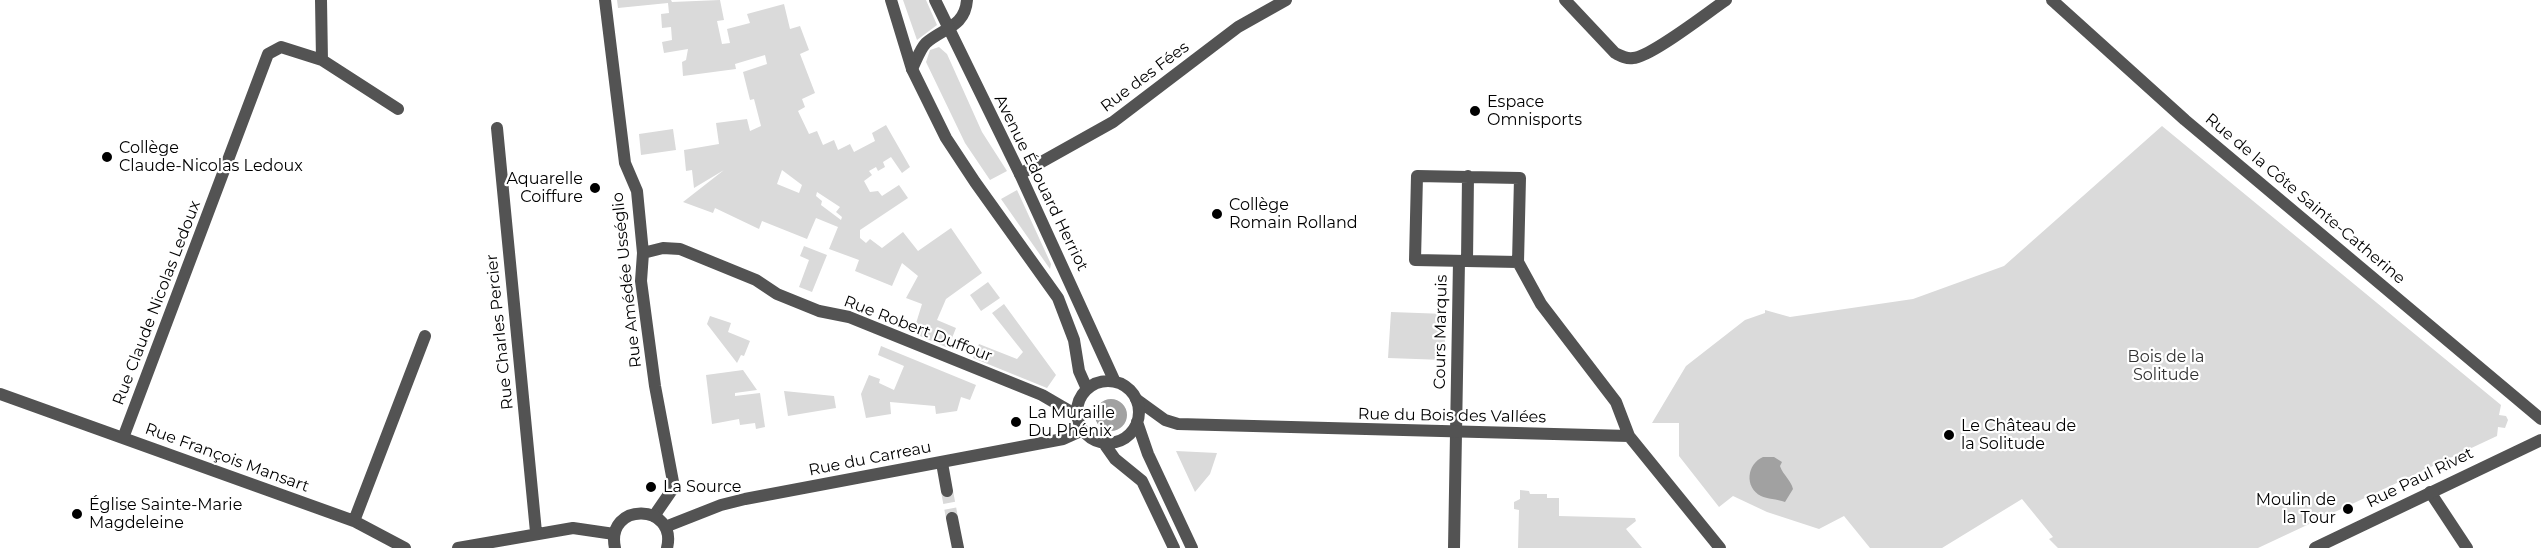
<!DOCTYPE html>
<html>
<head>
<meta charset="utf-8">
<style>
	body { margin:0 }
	canvas { display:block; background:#fff }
</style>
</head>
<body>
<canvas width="2541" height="548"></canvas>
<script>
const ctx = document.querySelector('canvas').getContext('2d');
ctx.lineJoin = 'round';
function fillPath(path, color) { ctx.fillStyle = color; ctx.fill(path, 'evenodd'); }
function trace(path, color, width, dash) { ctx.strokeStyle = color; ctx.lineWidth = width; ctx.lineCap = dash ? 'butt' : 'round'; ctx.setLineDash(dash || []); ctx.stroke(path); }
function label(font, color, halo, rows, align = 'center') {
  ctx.font = font + ' Montserrat,sans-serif'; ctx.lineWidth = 4.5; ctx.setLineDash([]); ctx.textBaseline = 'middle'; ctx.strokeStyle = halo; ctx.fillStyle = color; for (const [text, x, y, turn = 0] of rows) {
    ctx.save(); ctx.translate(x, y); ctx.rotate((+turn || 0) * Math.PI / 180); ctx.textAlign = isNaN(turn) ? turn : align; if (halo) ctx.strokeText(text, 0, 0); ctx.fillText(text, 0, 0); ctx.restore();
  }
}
const green = new Path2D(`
	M617 0H671L672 2 720 0 724 20 717 21 722 44 730 43 727 29 750 23 747 14 784 4 790 29 800 26 809 50 800 54 815 93 802 99 805 107 798 111 809 134 817 131 823 145 834 140 838 150 850 144 854 152 875 141 872 133 886 125 910 167 902 173 891 157 883 162 885 167 878 171 876 167 869 171 872 175 864 181 870 192 878 191 882 196 899 185 908 198 860 230V238L866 243 870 239 882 248 903 232 918 251 951 228 982 273 946 299 937 320 956 328 948 348 913 333 922 304 906 298 918 276 902 263 892 286 855 271 859 260 829 249 838 227 816 218 807 239 762 221 759 229 715 208 713 213 683 202 724 170 694 188 692 170 686 171 684 150 719 144 716 123 747 119 750 131 761 126 754 99 750 100 743 72 767 64 765 55 735 64 736 69 683 76 682 62 686 60 688 49 664 53 662 42 672 40 671 27 662 28 661 14 669 13 668 3 618 8ZM782 170 802 185 799 193 777 184ZM817 192 840 207 836 212 842 217 841 220 821 205 822 201 816 196Z
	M903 0H926L937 25 917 40Z
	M939 47 947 54 982 132 1007 171 990 180 965 143 926 62 930 50Z
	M2162 126 2501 405 2499 415 2506 416 2508 420 2505 428 2498 427 2497 436 2258 548H2058L2049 539 2053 537 2022 499 1942 548H1870L1844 516 1819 529 1767 512 1733 496 1719 507 1679 456V423H1652L1686 366 1745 320 1765 313V310L1790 317 1913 299 2004 266Z
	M673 129 676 150 641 155 639 134Z
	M1017 190 1051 264 1050 269 1001 199Z
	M804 246 827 255 812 292 799 287 809 260 800 256Z
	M988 282 1000 298 981 311 970 295Z
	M1004 304 1056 375 1047 388 973 358 979 344 1017 359 1023 352 992 313Z
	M1391 312 1446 314 1444 360 1388 358Z
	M710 316 731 323 728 332 750 341 744 356 741 355 737 363 707 324Z
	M881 346 976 385 970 400 961 397 957 411 936 414 935 406 890 402 891 414 866 418 861 394 869 375 880 379 879 383 894 390 904 366 878 355Z
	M743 370 757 390 735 393V396L760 393 765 427 756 429 755 423 740 425 739 419 712 424 706 375Z
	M784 391 834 396 836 408 788 416Z
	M1176 451 1217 453 1210 474 1195 492Z
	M1520 490 1529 491 1530 494H1547V498H1559V516L1635 518 1636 521 1626 529 1642 548H1518L1519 510 1514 509V502L1520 499Z`);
const water = new Path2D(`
	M1095 415a16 16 0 1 1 32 0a16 16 0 1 1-32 0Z
	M1763 457H1774L1782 462 1780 466C1783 475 1791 480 1793 489L1785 502C1777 499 1767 499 1761 496 1744 487 1747 464 1763 457Z`);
const minorTunnel = new Path2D(`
	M947 491 952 518`);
const pedestrian = new Path2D(`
	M1454 548 1459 261`);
const minor = new Path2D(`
	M605 0 625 163 637 191 643 253 641 281 655 386 674 487 654 516
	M1565 0 1615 53C1621 56 1626 59 1633 58 1651 57 1708 12 1726 0
	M2052 0 2185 120 2541 419
	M322 60 398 109
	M912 69C916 61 920 49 926 43 943 28 965 27 967 0
	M497 128 536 532
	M1020 174 1113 122 1238 27 1286 0
	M1417 176 1520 178 1518 262 1415 260Z
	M643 253 663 248 680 249 756 280 777 294 819 311 849 317 1042 395 1078 416
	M1467 261 1468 176
	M1518 262 1541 304 1616 402 1629 436 1720 548
	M0 394 354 521 405 548
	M1136 399 1165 420 1178 424 1629 436
	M123 438 268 54 281 47 322 60 321 0
	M942 463 947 491
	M2430 492 2467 548
	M952 518 958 548
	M354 521 425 336
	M458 548 573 528 614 534`);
const tertiary = new Path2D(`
	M891 0 912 69 946 138 975 182 1058 298 1074 340 1079 371 1087 389
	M935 0 1020 174 1115 382
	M1077 412a31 31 0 1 1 62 0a31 31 0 1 1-62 0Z
	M1137 422 1148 454 1192 548
	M1103 442 1115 459 1142 481 1174 548
	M665 527 721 505 745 499 1063 439 1083 430
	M615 548C605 501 678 503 667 548
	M2315 548 2541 440`);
const markers = [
	[1475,111,6,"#000"],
	[107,157,6,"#000"],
	[595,188,6,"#000"],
	[1217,214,6,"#000"],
	[1016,422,6,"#000"],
	[1949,435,6,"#000"],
	[651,487,6,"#000"],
	[2348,509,6,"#000"],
	[77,514,6,"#000"]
];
const streetNames = [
	["Rue des Fées",1145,77,-37],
	["Avenue Édouard Herriot",1041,183,64],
	["Rue de la Côte Sainte-Catherine",2305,199,40],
	["Rue Amédée Usséglio",627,280,-96],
	["Rue Claude Nicolas Ledoux",157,303,-69],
	["Rue Robert Duffour",918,329,21],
	["Rue Charles Percier",500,332,-96],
	["Cours Marquis",1441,332,-89],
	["Rue du Bois des Vallées",1452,416,1],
	["Rue François Mansart",227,458,20],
	["Rue du Carreau",870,459,-11],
	["Rue Paul Rivet",2420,478,-26]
];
const poiNames = [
	["Espace",1487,102],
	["Omnisports",1487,120],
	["Collège",119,148],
	["Claude-Nicolas Ledoux",119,166],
	["Aquarelle",583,179,"right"],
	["Coiffure",583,197,"right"],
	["Collège",1229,205],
	["Romain Rolland",1229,223],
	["La Muraille",1028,413],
	["Du Phénix",1028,431],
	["Le Château de",1961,426],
	["la Solitude",1961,444],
	["La Source",663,487],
	["Moulin de",2336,500,"right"],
	["la Tour",2336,518,"right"],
	["Église Sainte-Marie",89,505],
	["Magdeleine",89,523]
];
const parkNames = [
	["Bois de la",2166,357],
	["Solitude",2166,375]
];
fillPath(green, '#dadada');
fillPath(water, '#a1a1a1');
trace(minorTunnel, '#d9d9d9', 12, [12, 6]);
trace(pedestrian, '#535353', 12);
trace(minor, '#535353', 12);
trace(tertiary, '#535353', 12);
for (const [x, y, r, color] of markers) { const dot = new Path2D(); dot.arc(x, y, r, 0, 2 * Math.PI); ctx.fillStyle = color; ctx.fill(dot); trace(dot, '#fff', 2); }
label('16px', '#000', '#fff', streetNames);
label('16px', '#000', '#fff', poiNames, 'left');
label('16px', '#313131', '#fff', parkNames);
</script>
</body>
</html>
